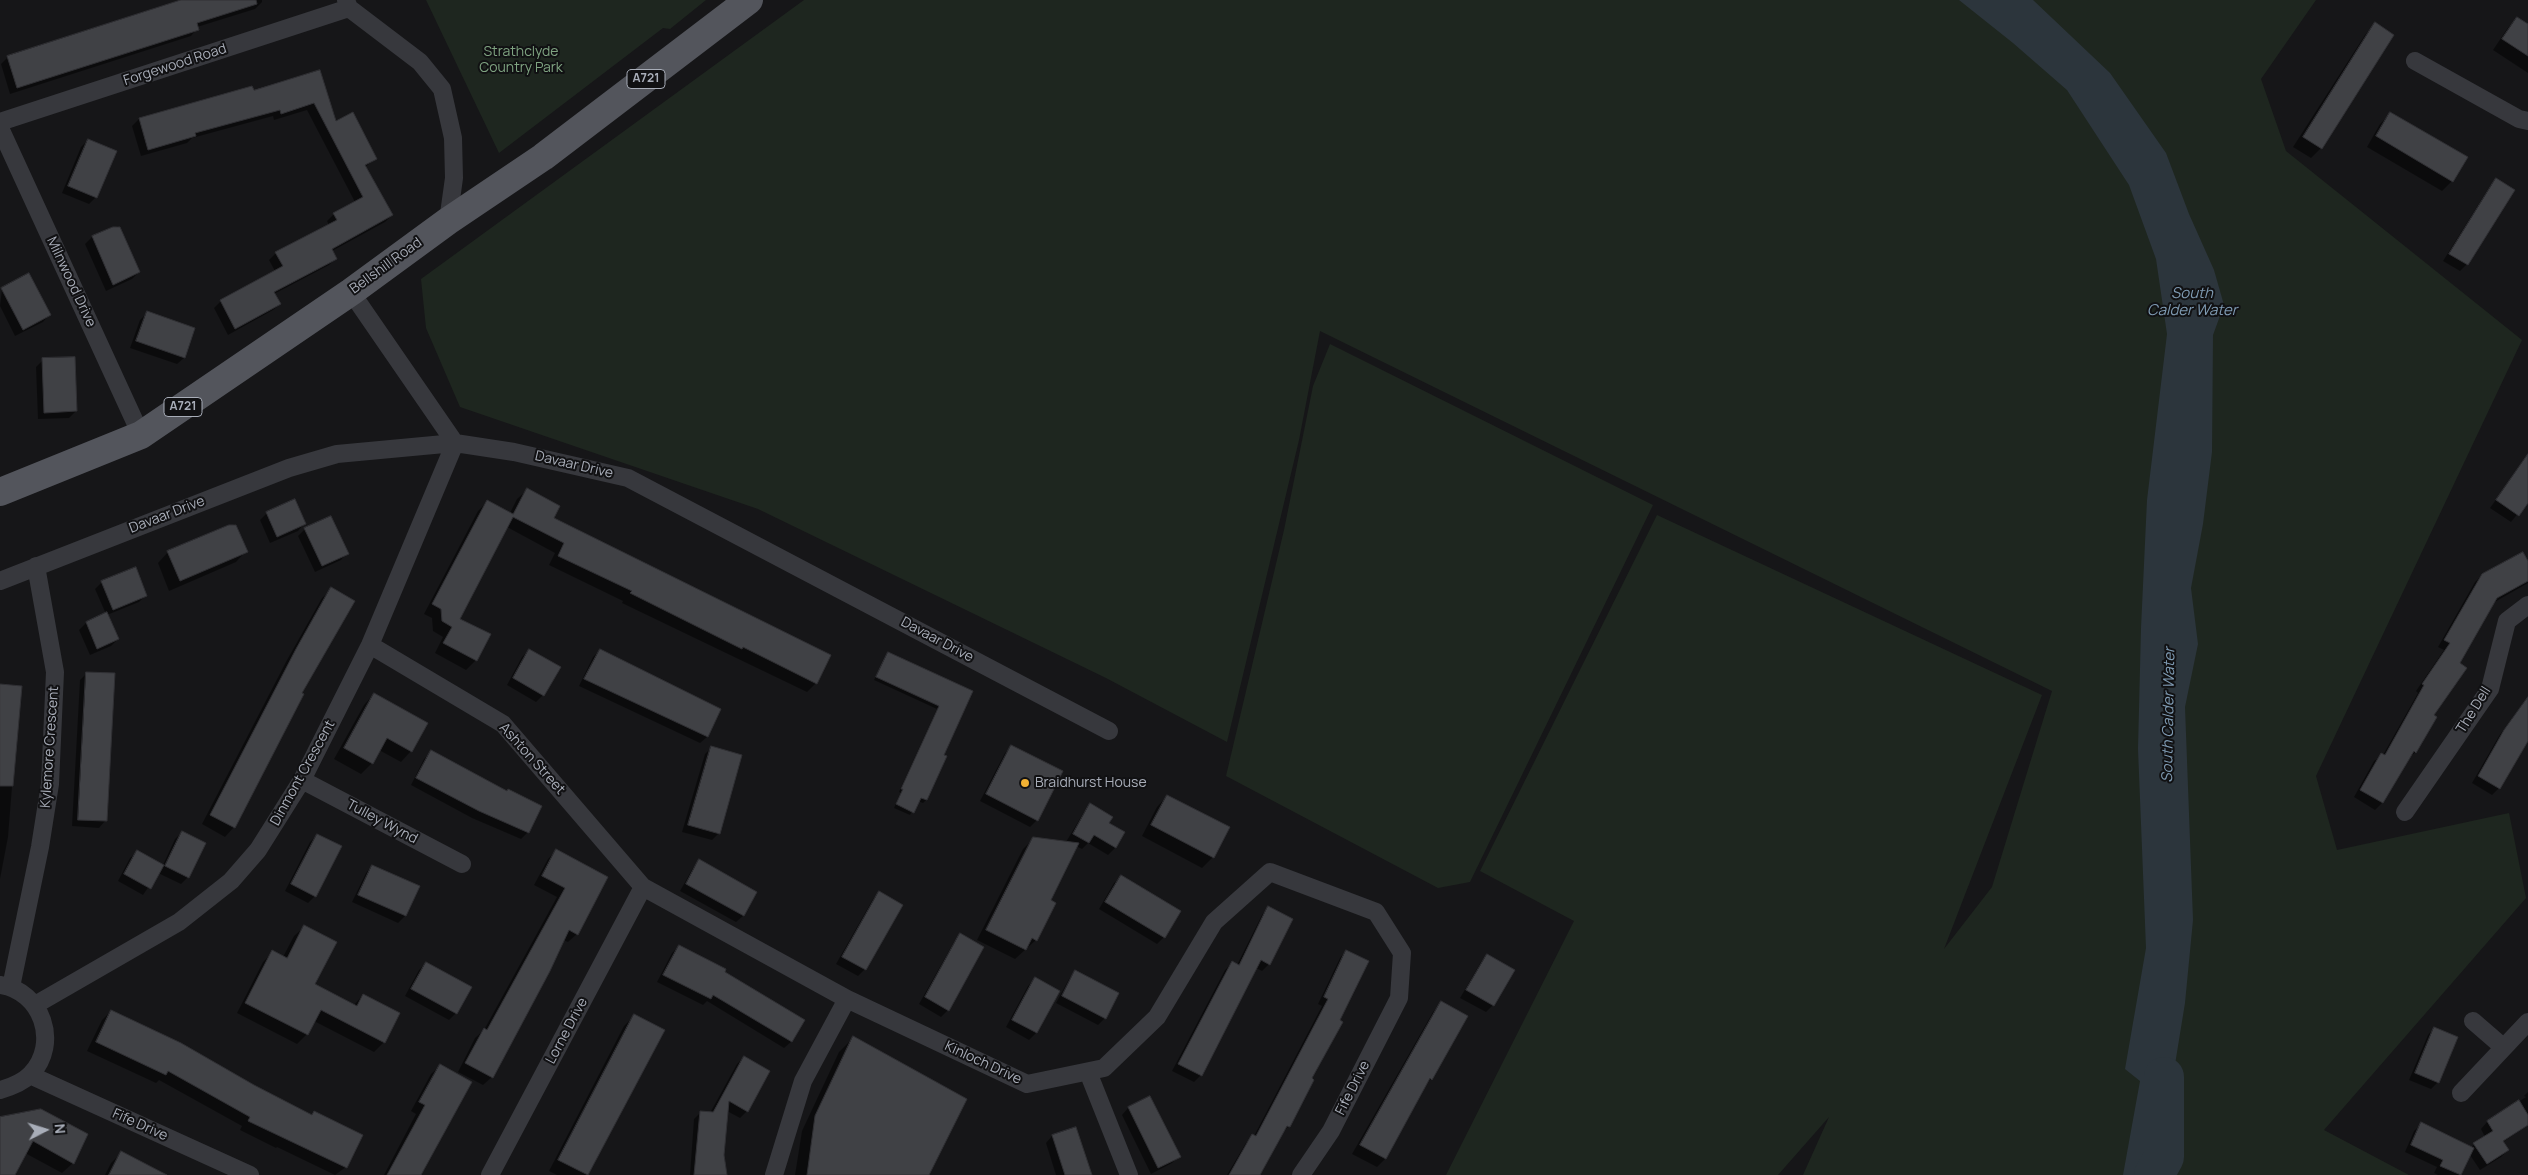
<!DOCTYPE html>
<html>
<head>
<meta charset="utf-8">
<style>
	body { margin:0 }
	#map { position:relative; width:2528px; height:1175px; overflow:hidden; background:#161618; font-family:Manrope,sans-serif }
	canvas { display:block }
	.north { position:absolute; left:20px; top:1105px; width:50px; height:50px; -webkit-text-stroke:4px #111113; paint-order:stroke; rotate:85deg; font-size:14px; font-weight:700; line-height:20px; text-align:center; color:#a8adb8 }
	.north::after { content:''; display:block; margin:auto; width:18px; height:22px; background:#a8adb8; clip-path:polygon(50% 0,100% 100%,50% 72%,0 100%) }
</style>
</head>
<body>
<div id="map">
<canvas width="2528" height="1175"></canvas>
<div class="north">N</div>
</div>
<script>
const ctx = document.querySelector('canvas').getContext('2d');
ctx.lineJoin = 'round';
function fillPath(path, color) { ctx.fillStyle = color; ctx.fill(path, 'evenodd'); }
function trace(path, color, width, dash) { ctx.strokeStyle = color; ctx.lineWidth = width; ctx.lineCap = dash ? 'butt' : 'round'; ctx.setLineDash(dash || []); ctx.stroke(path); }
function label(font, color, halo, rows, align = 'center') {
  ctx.font = font + ' Manrope,sans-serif'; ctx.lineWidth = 4; ctx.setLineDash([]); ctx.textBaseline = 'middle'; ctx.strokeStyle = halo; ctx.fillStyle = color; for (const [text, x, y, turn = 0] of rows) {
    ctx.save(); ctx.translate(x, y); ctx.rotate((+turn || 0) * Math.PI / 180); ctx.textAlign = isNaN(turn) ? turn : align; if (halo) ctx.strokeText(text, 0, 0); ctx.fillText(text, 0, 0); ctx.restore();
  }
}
const green = new Path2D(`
	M426 0H706L670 29 663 28 499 153Z
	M804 0H2316L2261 79 2286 151 2522 340 2316 776 2337 850 2509 813 2526 898 2324 1130 2409 1175H1803L1829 1117 1778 1175H1446L1574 921 1480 871 1657 515 2042 695 1944 949 1992 887 2052 691 1320 331 1299 440 1227 742 1106 678 758 509 460 407 426 328 421 279Z
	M1330 344 1653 505 1470 882 1438 888 1226 776 1284 530 1313 386Z`);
const water = new Path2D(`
	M1959 0H2033L2110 73 2166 153 2189 214 2214 270 2224 305 2213 335 2212 452 2203 524 2191 588 2198 644 2185 707 2193 920 2185 1003 2157 1175H2123L2140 1081 2125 1069 2146 948 2138 749 2141 628 2147 500 2167 334 2156 259 2129 185 2067 90 2013 43Z`);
const shadow = new Path2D(`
	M186 0H262V2L255 9 197 27V29L191 36 10 94 1 64 8 57Z
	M2517 18 2528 25V73L2493 50 2507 29Z
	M2375 24 2321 148 2311 158 2293 147 2365 35Z
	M319 71 335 123 375 159 365 167 392 215 385 222 332 251 336 258 329 265 274 294 280 304 273 310 228 335 214 308 221 301 275 271 269 260 276 253 329 225 327 221 334 214 355 202 307 110 274 120 273 116 192 138 187 143 141 156 132 126 139 119 252 87 253 92Z
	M2391 113 2452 181 2442 191 2367 147 2380 124Z
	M88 140 96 197 89 204 62 193 81 147Z
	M2497 180 2467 264 2460 271 2443 261 2490 186Z
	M118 226 139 272 132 279 106 291 85 244 92 237Z
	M2 289 49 315 43 322 15 336 0 306Z
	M147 313 184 358 177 364 130 348 140 320Z
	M43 360 76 411 69 418 38 419 36 367Z
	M2528 455V501L2511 522 2490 508Z
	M527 490 552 519 816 683 807 692 622 603 623 601 549 565 555 553 507 527 458 619 476 660 466 670 435 653 443 637 433 631 432 618 424 614 478 511 487 502 510 513 517 499Z
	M267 513 304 524 298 531 270 543 260 520Z
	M235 524 246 551 236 562 169 591 158 563 168 552Z
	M305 529 347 553 341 560 315 572 298 536Z
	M2528 564V583L2493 603 2458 663 2416 752 2408 758 2382 803 2375 810 2354 797 2374 761 2383 755 2418 693 2416 691 2444 650 2438 647 2475 582 2482 575Z
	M102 582 146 595 139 602 107 615 118 639 111 646 90 655 79 630 86 623 106 614 95 589Z
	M332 589 300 694 234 827 225 837 202 824 287 660 322 598Z
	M529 650 543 695 536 702 507 685 522 657Z
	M600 650 720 709 707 737 700 743 579 686 593 657Z
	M888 654 972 692 942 756 945 757 926 800 923 803 918 801 910 815 894 808 901 793 899 792 937 709 874 680Z
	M87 673 105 821 99 828 72 826 80 680Z
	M0 685 20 687 8 837 0 879Z
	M374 694 411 751 401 762 379 750 372 763 361 774 334 759 364 705Z
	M2528 697V739L2499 788 2492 795 2472 783 2499 736Z
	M1012 746 1037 820 1030 827 980 801 1005 753Z
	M712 747 719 833 712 840 682 832 705 754Z
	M431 752 528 832 521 839 472 818 411 785 424 759Z
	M1167 796 1213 857 1202 868 1142 836 1157 807Z
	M1090 805 1108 823 1124 833 1115 848 1108 855 1088 843 1082 849 1076 846 1049 901 1036 940 1015 959 977 940 1023 849 1034 838 1066 842 1084 812Z
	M182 832 188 877 181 884 158 873 143 895 118 881 130 858 137 852 163 865 175 839Z
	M317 835 315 896 308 903 285 891 310 842Z
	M556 851 577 934 568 942 563 940 492 1077 483 1085 458 1072 475 1038 484 1030 557 897 534 885 548 859Z
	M700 861 755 892 743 916 736 922 680 891 693 868Z
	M372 866 418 887 405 916 398 923 352 902 366 873Z
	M1121 877 1179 912 1164 937 1157 944 1099 909 1114 883Z
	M880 892 865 969 858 976 836 964 873 899Z
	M1268 908 1269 964 1262 971 1256 968 1201 1075 1194 1082 1172 1071 1225 970 1232 963 1237 965 1262 915Z
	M304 927 313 985 353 1006 363 995 384 1042 374 1052 314 1021 307 1034 297 1044 237 1013 263 962 273 952 283 957 294 936Z
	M961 935 948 1010 941 1017 919 1004 954 942Z
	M679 946 804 1021 791 1042 784 1048 707 1001 703 1005 657 982 672 953Z
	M1346 951 1310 1079 1289 1126 1282 1133 1258 1175H1227L1246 1143 1254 1136 1322 1006 1318 1004 1340 958Z
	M1487 955 1493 1005 1486 1012 1460 998 1481 962Z
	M426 963 456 1013 449 1020 405 996 419 970Z
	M1075 972 1105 1018 1098 1025 1056 1003 1069 979Z
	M1035 979 1058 991 1036 1033 1029 1040 1006 1027 1028 986Z
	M1441 1003 1431 1079 1425 1084 1385 1159 1377 1167 1352 1154 1433 1012Z
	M111 1011 311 1116 346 1167 335 1175 277 1147 276 1148 240 1130 242 1126 159 1080 156 1083 87 1051 102 1020Z
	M634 1016 588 1175H557L549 1171 624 1026Z
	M2434 1028 2438 1082 2431 1089 2409 1080 2428 1035Z
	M853 1038 928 1175H795L802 1131 839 1052Z
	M744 1057 747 1111 740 1118 727 1111 723 1155 726 1175H690L694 1119 701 1112 710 1113 737 1064Z
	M441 1065 420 1175H384L416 1114 411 1111 431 1074Z
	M2528 1092V1125L2503 1142 2508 1150 2501 1157 2480 1170 2470 1155 2460 1175H2438L2434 1173 2437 1167 2405 1152 2414 1131 2421 1124 2471 1147 2485 1137 2481 1129 2487 1122 2526 1097 2524 1096Z
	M1149 1097 1179 1156 1172 1163 1151 1174 1122 1115 1128 1108Z
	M0 1120 73 1163 62 1173 25 1153 14 1175H0Z
	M1052 1136 1091 1175H1056L1046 1143Z
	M121 1153 164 1175H105L111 1163Z`);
const river = new Path2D(`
	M2154 1175 2164 1157V1077`);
const building = new Path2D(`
	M181 0H256L257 4 197 23 199 30 17 88 7 56Z
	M2517 17 2528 24V56L2502 39Z
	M2375 22 2394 35 2322 149 2303 137Z
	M320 70 336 121 353 112 377 159 365 165 393 215 332 249 337 259 274 292 281 304 235 329 220 300 283 266 275 252 337 220 333 213 363 197 314 103 281 114 280 110 195 133 196 136 148 150 139 118 252 86 254 90Z
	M2390 112 2468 157 2453 182 2376 136Z
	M88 139 117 151 97 198 68 186Z
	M2496 178 2515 190 2468 265 2449 254Z
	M113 227H120L140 272 113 285 92 236Z
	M29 273 51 315 23 330 1 288Z
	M147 311 195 328 185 358 136 341Z
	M75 357 77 411 44 413 42 358Z
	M2528 454V503L2519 516 2496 500Z
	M527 488 560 506 554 518 831 655 817 684 743 647 742 649 630 593 632 591 558 556 564 543 513 517 460 619 491 634 477 661 443 643 452 627 442 621 441 609 432 604 487 500 513 514Z
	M295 499 306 524 277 537 266 512Z
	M331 516 349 554 322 566 304 528Z
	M229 525H236L248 552 180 581 167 551Z
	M2523 552 2528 561V581L2497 598 2460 663 2467 668 2434 715 2437 717 2416 753 2414 751 2383 803 2360 790 2381 753 2385 755 2424 685 2422 684 2450 643 2444 640 2482 574Z
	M136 567 147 596 113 610 101 581Z
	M331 587 355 601 302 693 304 694 235 828 210 815 296 649Z
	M107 612 119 639 97 649 86 622Z
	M529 649 561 667 544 696 513 678Z
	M600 649 721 709 708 737 584 679Z
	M888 652 973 691 944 755 947 756 927 800 921 798 914 813 896 804 903 789H901L939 706 876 677Z
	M86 672 115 673 107 821 78 820Z
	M0 684 22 686 13 786H0Z
	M374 693 428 723 412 752 387 738 373 764 344 748Z
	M2528 697V741L2500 789 2478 776 2504 730Z
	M1011 745 1063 771 1038 821 986 794Z
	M711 746 742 755 720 834 688 825Z
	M431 750 507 791 508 789 542 806 529 833 479 811 416 778Z
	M1167 795 1230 827 1214 858 1151 825Z
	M1090 803 1113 817 1109 823 1125 832 1116 848 1094 835 1089 843 1073 834Z
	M182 831 206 843 189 878 165 866Z
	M317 834 342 846 316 897 291 884Z
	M1033 837 1079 843 1051 900 1056 903 1037 941 1032 938 1026 950 986 930Z
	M556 849 608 877 578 935 569 930 550 971 493 1078 465 1063 484 1028 487 1030 565 888 542 876Z
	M137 850 164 865 151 889 124 874Z
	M699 859 757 892 744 916 686 884Z
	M372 865 420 886 406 916 358 895Z
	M1121 875 1181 911 1165 938 1105 902Z
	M879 891 903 905 866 970 842 957Z
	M1268 906 1293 919 1270 965 1261 960 1202 1076 1178 1064 1232 961 1239 965Z
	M304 925 337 942 315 984 357 1006 363 994 400 1013 385 1043 321 1010 308 1035 245 1003 272 950 287 958Z
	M960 933 984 947 949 1011 925 997Z
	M679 945 726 969 725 972 805 1020 792 1042 713 995 711 999 663 975Z
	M1346 950 1369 961 1340 1020 1343 1022 1312 1078 1314 1080 1290 1127 1287 1126 1260 1175H1229L1252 1134 1256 1136 1328 999 1324 997Z
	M1487 954 1515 970 1494 1006 1466 990Z
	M426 962 472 987 457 1014 411 989Z
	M1075 970 1119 993 1106 1019 1062 996Z
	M1035 977 1060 991 1037 1033 1012 1020Z
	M1441 1001 1468 1016 1432 1080 1430 1078 1386 1159 1360 1145Z
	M111 1010 181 1043 254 1085 312 1115 314 1111 363 1135 347 1168 248 1121 250 1117 168 1071 166 1075 96 1042Z
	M634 1014 665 1030 588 1175 558 1160Z
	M2434 1027 2458 1037 2439 1083 2415 1073Z
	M853 1036 967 1099 929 1175H807L815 1116Z
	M744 1056 770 1071 748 1112 729 1101 724 1155 727 1175H694L700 1111 713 1112Z
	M440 1064 472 1082 421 1175H387L425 1105 419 1102Z
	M1150 1096 1181 1157 1158 1168 1128 1107Z
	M2519 1100 2528 1115V1125L2503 1141 2509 1150 2487 1164 2473 1143 2493 1131 2487 1121Z
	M41 1109 88 1134 74 1164 33 1141 15 1175H0V1117Z
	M2421 1122 2474 1148 2461 1175 2440 1166 2443 1160 2411 1145Z
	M1076 1127 1092 1175H1065L1052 1135Z
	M121 1151 167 1175H109Z`);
const minor = new Path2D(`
	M346 0 349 8 420 62 442 89 453 138 454 178 448 221
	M2415 61 2519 119 2528 121
	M0 122 349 8
	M0 128 141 435
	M0 581 289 468 337 454 455 443 514 452 628 478 1109 731
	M370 645 503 724 643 887 847 999 1027 1084 1104 1068 1157 1017 1214 922 1270 872 1376 912 1402 953 1399 998 1331 1131 1301 1175
	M302 780 462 864
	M2405 812 2490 689 2507 621 2528 605
	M11 987 40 847 50 784 55 672 36 566
	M35 1005 179 922 231 881 258 850 302 780 370 645 455 443 351 292
	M2473 1021 2503 1047
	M1088 1072 1129 1175
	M30 1075 250 1175
	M0 1090C11 1087 22 1083 31 1074 60 1043 42 991 0 985
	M2461 1093 2528 1022
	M490 1175 643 887
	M774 1175 803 1081 847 999`);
const primary = new Path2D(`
	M0 492 141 435 351 292 448 221 543 157 749 0`);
const markers = [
	[1025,783,5,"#f2b134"]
];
const shields = [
	[646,79,38],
	[183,407,38]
];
const shieldNames = [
	["A721",646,79],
	["A721",183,407]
];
const parkNames = [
	["Strathclyde",521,52],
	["Country Park",521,68]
];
const streetNames = [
	["Forgewood Road",175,65,-18],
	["Bellshill Road",386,266,-36],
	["Milnwood Drive",71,282,65],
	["Davaar Drive",574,465,13],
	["Davaar Drive",167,515,-21],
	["Davaar Drive",937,640,28],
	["The Dell",2474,710,-58],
	["Kylemore Crescent",50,747,-86],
	["Ashton Street",532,759,48],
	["Dinmont Crescent",303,773,-61],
	["Tulley Wynd",382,822,28],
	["Lorne Drive",567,1031,-62],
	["Kinloch Drive",983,1063,25],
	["Fife Drive",1353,1088,-63],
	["Fife Drive",140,1125,24]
];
const poiNames = [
	["Braidhurst House",1035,783]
];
const waterNames = [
	["South",2192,294],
	["Calder Water",2192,311],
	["South Calder Water",2169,715,-89]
];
fillPath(green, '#1e261f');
fillPath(water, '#2c353c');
fillPath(shadow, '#0007');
trace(river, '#2c353c', 40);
fillPath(building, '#404145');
trace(building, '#303034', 1);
trace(minor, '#37383d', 18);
trace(primary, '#53555c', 28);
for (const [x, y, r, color] of markers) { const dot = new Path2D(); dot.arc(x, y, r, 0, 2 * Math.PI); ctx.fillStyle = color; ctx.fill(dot); trace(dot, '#111113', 2); }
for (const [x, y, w] of shields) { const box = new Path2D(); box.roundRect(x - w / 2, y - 9.5, w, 19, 4); ctx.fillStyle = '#111113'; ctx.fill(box); trace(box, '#a8adb8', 1); }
label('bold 12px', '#a8adb8', null, shieldNames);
label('14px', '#7fa381', '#111113', parkNames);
label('14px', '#a8adb8', '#111113', streetNames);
label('14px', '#a8adb8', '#111113', poiNames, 'left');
label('italic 15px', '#7f9bb3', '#111113', waterNames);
</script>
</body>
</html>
